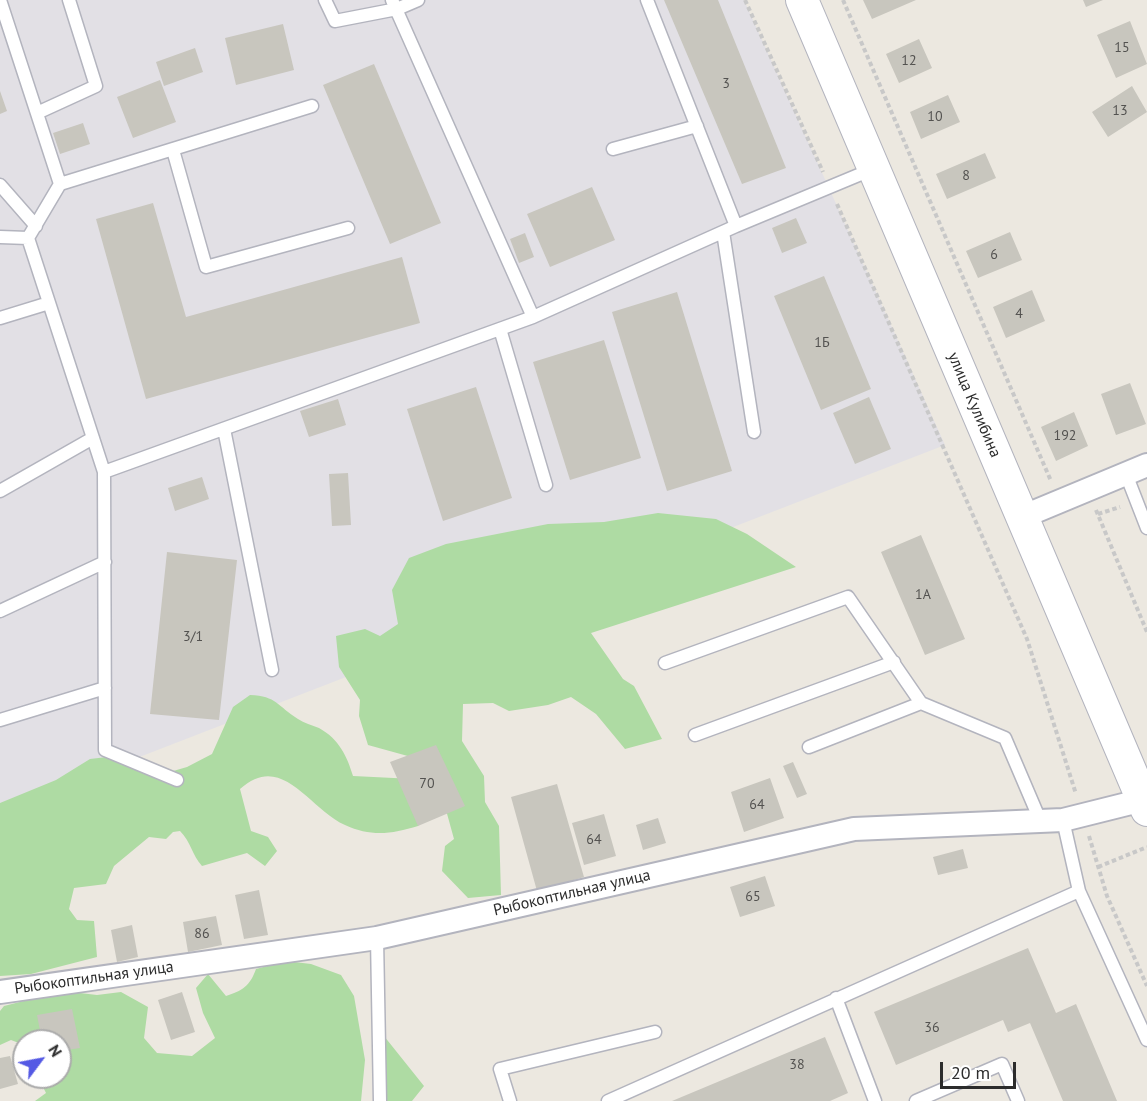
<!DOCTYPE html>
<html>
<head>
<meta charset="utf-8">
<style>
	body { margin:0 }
	#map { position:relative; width:1147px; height:1101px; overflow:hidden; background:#ece8e0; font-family:"PT Sans",sans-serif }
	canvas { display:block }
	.north { position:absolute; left:12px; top:1029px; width:60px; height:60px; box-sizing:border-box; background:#fff; border:2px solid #ababab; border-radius:50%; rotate:58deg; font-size:16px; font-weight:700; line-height:24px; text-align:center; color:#2c2c2c }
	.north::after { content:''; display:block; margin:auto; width:21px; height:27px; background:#5459e4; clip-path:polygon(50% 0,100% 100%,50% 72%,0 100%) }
	.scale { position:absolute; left:940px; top:1062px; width:76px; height:27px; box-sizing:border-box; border:3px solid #2c2c2c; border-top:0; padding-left:8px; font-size:18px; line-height:21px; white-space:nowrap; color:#2c2c2c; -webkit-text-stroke:4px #fff; paint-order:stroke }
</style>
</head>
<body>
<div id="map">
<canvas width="1147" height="1101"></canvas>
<div class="north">N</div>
<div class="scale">20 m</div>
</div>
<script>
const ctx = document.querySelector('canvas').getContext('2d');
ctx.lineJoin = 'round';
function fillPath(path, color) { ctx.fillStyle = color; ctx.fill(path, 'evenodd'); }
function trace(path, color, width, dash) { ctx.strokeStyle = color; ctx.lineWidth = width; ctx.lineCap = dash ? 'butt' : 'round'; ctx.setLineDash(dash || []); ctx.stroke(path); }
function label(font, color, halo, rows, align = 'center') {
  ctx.font = font + ' "PT Sans",sans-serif'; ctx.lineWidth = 4.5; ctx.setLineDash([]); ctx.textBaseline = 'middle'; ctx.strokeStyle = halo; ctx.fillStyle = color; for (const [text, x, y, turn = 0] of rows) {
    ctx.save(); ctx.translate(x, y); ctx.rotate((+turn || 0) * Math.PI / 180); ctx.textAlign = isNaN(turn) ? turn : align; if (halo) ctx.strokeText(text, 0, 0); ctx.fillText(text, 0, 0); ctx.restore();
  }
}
const industrial = new Path2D(`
	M0 0H744L945 445 0 811Z`);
const green = new Path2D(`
	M658 513 716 519 747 534 796 567 591 633 623 679 634 686 662 739 625 749 596 714 571 697 548 705 509 711 493 703 463 704 462 741 484 776 485 802 499 826 501 895 468 898 442 871 445 846 454 839 433 763 368 745 359 716 360 700 339 667 336 636 365 629 380 636 398 624 392 590 409 558 446 544 548 524 604 522Z
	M250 695C277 696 277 706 298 719 304 723 312 725 319 728 339 739 347 756 353 776L414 779 430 807 418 826C392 834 371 837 345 825 308 808 282 751 240 789L251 831 268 837 277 851 265 866 247 853 202 866C192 855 191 842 180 831L173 832 166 839 149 837 114 866 106 884 74 888 69 909 77 920 94 921 97 957 31 974 0 976V803L56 780 90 759 124 755 156 776 187 767 212 754 233 707Z
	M286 961 311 964 341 975 354 996 365 1060 361 1101H35L46 1093 38 1077H60V1041H24V1045L11 1040 0 1045V1011L4 1006 63 991 97 995 121 992 148 1007 144 1038 157 1053 192 1056 215 1038 203 1013 196 988 208 974 226 996C242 991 250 986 256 969Z
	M384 1036 424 1086 412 1101H374Z`);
const building = new Path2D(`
	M664 0H718L786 168 742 184Z
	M863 0H916L872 19Z
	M1083 0H1103L1086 7Z
	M1130 21 1147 64 1116 78 1097 35Z
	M283 24 294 70 236 85 225 38Z
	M919 39 932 68 899 83 886 54Z
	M195 48 203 72 164 86 156 62Z
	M374 64 441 223 390 244 323 85Z
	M160 80 176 122 133 138 117 97Z
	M1132 86 1147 112 1108 137 1092 112Z
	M0 91 7 111 0 114Z
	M948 95 960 122 921 139 910 112Z
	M83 123 90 144 60 154 53 133Z
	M985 153 996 178 947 199 936 174Z
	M592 187 615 240 550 267 527 214Z
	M153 203 186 317 402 257 420 323 146 399 96 219Z
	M796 218 807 243 782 253 772 228Z
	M1010 232 1022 260 978 278 966 251Z
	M525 233 534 257 519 263 510 239Z
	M824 276 871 389 821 410 774 296Z
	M1032 290 1045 321 1006 338 993 307Z
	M677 292 732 471 667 491 612 312Z
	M604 340 641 458 570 480 533 362Z
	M1130 383 1146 424 1116 435 1101 394Z
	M476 387 512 498 443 521 407 409Z
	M869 397 891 449 855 464 833 413Z
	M338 399 346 425 309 437 300 411Z
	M1074 412 1088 446 1056 461 1041 427Z
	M348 473 351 525 332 526 329 474Z
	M202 477 209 499 175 511 168 488Z
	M921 535 965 639 925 655 881 552Z
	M167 552 237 560 219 720 150 714Z
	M436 745 465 806 418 826 390 762Z
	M793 762 807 794 797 798 783 766Z
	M770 778 784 818 744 832 731 792Z
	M557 784 584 877 537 891 511 797Z
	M604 814 616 856 584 865 572 823Z
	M658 818 666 843 643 850 636 825Z
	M963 849 968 868 938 875 933 857Z
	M765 876 775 906 740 917 730 887Z
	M259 890 268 935 244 939 235 895Z
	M216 916 222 945 188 952 183 922Z
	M132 925 138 957 117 962 111 930Z
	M1028 948 1056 1013 1076 1004 1117 1101H1063L1030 1023 1008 1032 1003 1020 896 1065 874 1012Z
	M182 992 195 1032 171 1040 158 1000Z
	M72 1009 80 1048 60 1051V1041H42L37 1015Z
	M825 1037 848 1093 830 1101H672Z
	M10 1056 18 1084 0 1089V1058Z`);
const path = new Path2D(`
	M745 0 823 172
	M843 0 1051 481
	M837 204 1027 639 1076 794
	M1096 510 1147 632
	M1098 514 1120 507
	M1089 836 1107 896 1147 986
	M1098 867 1147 847`);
const lane = new Path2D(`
	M0 0 60 184 28 238 104 472 105 750 177 780
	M325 0 335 21 397 9 418 0
	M392 0 533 317
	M647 0 736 226
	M37 113 96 86 69 0
	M613 149 697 126
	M173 150 206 267 348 228
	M60 184 312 106
	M0 185 36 226
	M723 232 754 432
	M0 237 28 238
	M0 318 49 303
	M500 329 546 485
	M224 429 272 670
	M104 472 533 317 736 226 873 169
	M1126 474 1147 528
	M0 491 93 438
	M0 611 105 562
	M665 663 848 597 921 703 1005 738 1040 820
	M0 720 105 688
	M695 735 894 662
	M809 747 921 703
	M1063 820 1079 891 1147 1040
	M377 938 380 1101
	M836 998 875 1101
	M510 1101 500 1069 655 1032
	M608 1101 1079 891
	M916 1101 1002 1064 1018 1101`);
const street = new Path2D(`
	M1022 517 1147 465
	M0 992 377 938 854 829 1063 820 1143 800`);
const secondary = new Path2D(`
	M802 0 1147 810`);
const numberNames = [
	["15",1122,48],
	["12",909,61],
	["3",726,84],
	["13",1120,111],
	["10",935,117],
	["8",966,176],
	["6",994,255],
	["4",1019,314],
	["1Б",822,343],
	["192",1065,436],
	["1А",923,595],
	["3/1",193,637],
	["70",427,784],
	["64",757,805],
	["64",594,840],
	["65",753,897],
	["86",202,934],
	["36",932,1028],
	["38",797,1065]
];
const streetNames = [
	["улица Кулибина",974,405,67],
	["Рыбокоптильная улица",572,893,-13],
	["Рыбокоптильная улица",94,978,-8]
];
fillPath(industrial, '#e2e0e5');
fillPath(green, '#aedba3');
fillPath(building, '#c8c6be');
trace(lane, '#b3b4be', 15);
trace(street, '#b3b4be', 26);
trace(secondary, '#b3b4be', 34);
trace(path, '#c8c8c8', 4, [4.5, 3]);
trace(lane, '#fff', 12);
trace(street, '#fff', 22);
trace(secondary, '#fff', 32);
label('14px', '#535250', null, numberNames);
label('16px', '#2c2c2c', '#fff', streetNames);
</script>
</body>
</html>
